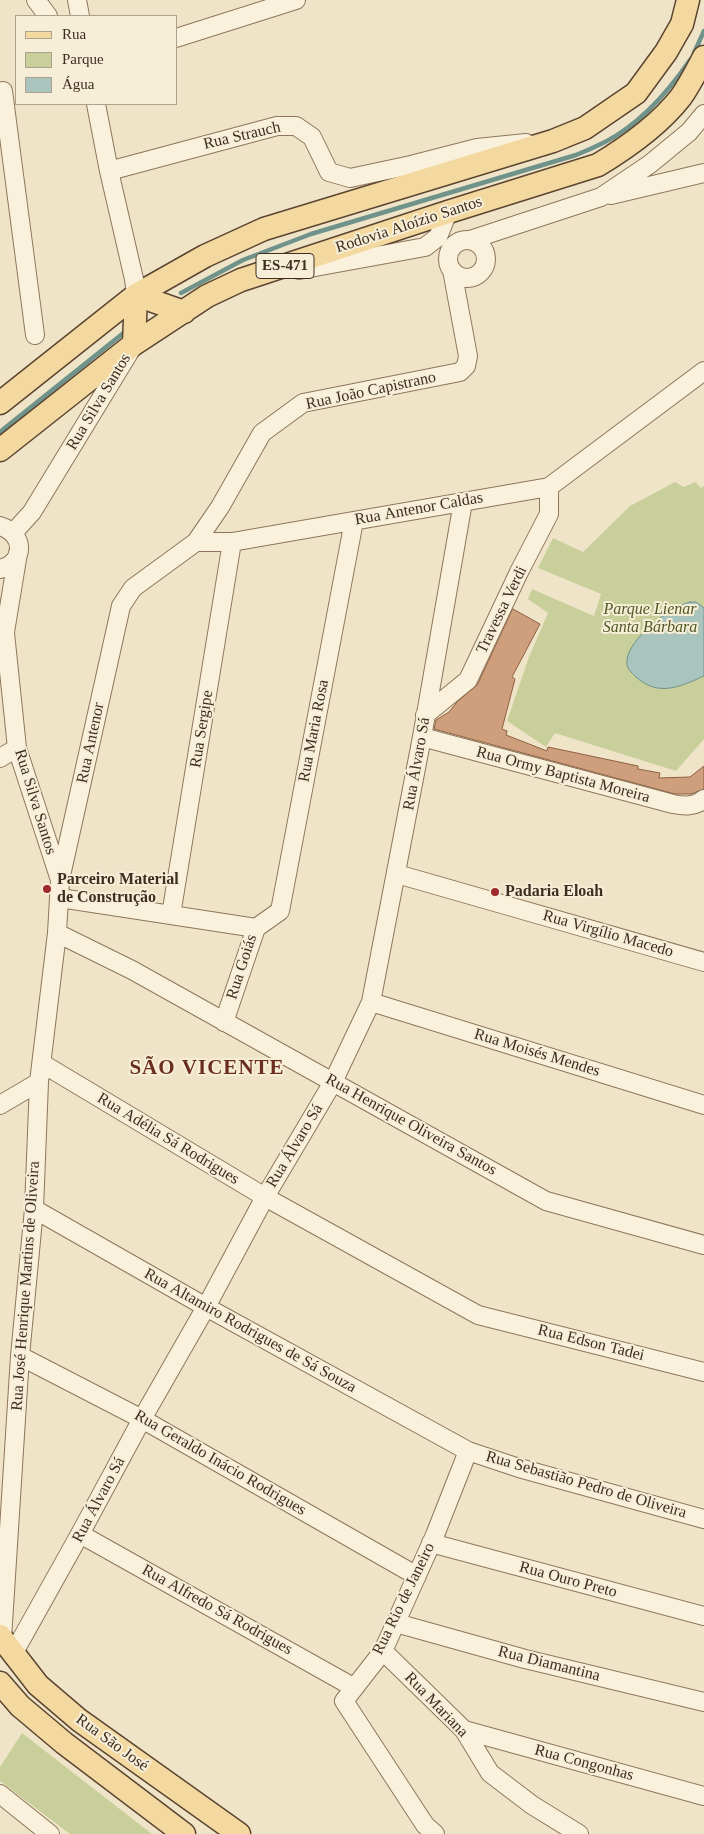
<!DOCTYPE html>
<html>
<head>
<meta charset="utf-8">
<style>
	body { margin:0 }
	#map { position:relative; width:704px; height:1834px; overflow:hidden; background:#f0e4c8; font-family:Georgia,serif }
	canvas { display:block }
	.legend { position:absolute; left:15px; top:15px; width:162px; height:90px; box-sizing:border-box; background:#f7eed8; border:1px solid #ada18e; margin:0; padding:6px 9px; list-style:none; font-size:15px; color:#3d2e20 }
	.legend li { display:flex; align-items:center; gap:10px; height:25px }
	.legend b { width:25px; border:1px solid #ada18e }
</style>
</head>
<body>
<div id="map">
<canvas width="704" height="1834"></canvas>
<ul class="legend">
<li><b style="height:6px;background:#f3d9a0"></b>Rua</li>
<li><b style="height:14px;background:#c9cf9b"></b>Parque</li>
<li><b style="height:14px;background:#a9c4bc"></b>Água</li>
</ul>
</div>
<script>
const ctx = document.querySelector('canvas').getContext('2d');
ctx.lineJoin = 'round';
function fillPath(path, color) { ctx.fillStyle = color; ctx.fill(path, 'evenodd'); }
function trace(path, color, width, dash) { ctx.strokeStyle = color; ctx.lineWidth = width; ctx.lineCap = dash ? 'butt' : 'round'; ctx.setLineDash(dash || []); ctx.stroke(path); }
function label(font, color, halo, rows, align = 'center') {
  ctx.font = font + ' Georgia,serif'; ctx.lineWidth = 4; ctx.setLineDash([]); ctx.textBaseline = 'middle'; ctx.strokeStyle = halo; ctx.fillStyle = color; for (const [text, x, y, turn = 0] of rows) {
    ctx.save(); ctx.translate(x, y); ctx.rotate((+turn || 0) * Math.PI / 180); ctx.textAlign = isNaN(turn) ? turn : align; if (halo) ctx.strokeText(text, 0, 0); ctx.fillText(text, 0, 0); ctx.restore();
  }
}
const green = new Path2D(`
	M675 482 684 487 695 482 701 488 704 486V739L676 771 555 733 546 747 507 721 529 657 548 613 528 599 532 589 594 616 601 594 538 568 553 538 583 552 630 506Z
	M22 1733 152 1834H70L0 1781V1767Z`);
const water = new Path2D(`
	M690 602H696L704 608V676C680 687 658 697 636 677 631 672 626 668 627 661 627 640 671 606 690 602Z`);
const stream = new Path2D(`
	M694 53 704 31
	M181 293 243 260 311 234 576 155C586 151 595 147 605 142 640 124 668 92 690 60
	M0 432 126 331`);
const building = new Path2D(`
	M513 609 540 624 512 677 515 679 502 729 507 731 506 735 547 751 548 747 638 766V769L660 773 659 778 690 777 704 766V789L691 794H675L434 729 436 720 449 712 457 702 477 685Z`);
const minor = new Path2D(`
	M36 0 48 16
	M77 0 80 16
	M176 38 296 0
	M3 91 35 335
	M96 104 109 171 134 279 136 295
	M109 171 277 126H296L312 137 329 172 350 178 411 165 477 148 526 143
	M611 195 704 173
	M448 259a19 19 0 1 1 38 0a19 19 0 1 1-38 0Z
	M470 240 601 197 650 164 689 132 704 114
	M299 270 425 247 438 237 448 212
	M0 526C25 534 26 562 0 569
	M13 533 32 512 130 351
	M196 542 220 507 262 433 303 403 460 372 466 366 468 356 452 270
	M0 618 5 633 17 748 60 880
	M5 632 18 553
	M425 715 468 680 519 572 549 514V487
	M422 737 673 804C684 806 695 807 704 799
	M0 758 17 748
	M397 874 704 962
	M60 898 256 928
	M171 915 232 542
	M256 928 280 911 354 521
	M57 933 132 970 546 1201 704 1245
	M371 1002 704 1105
	M224 1022 256 928
	M43 1064 265 1197 478 1315 704 1372
	M0 1105 39 1082
	M34 1209 206 1307 468 1451 519 1468 704 1519
	M20 1356 142 1419 417 1576
	M80 1534 353 1687
	M431 1543 704 1616
	M396 1623 525 1659 704 1702
	M2 1639 20 1356 34 1209 39 1082 57 933 60 880 121 606 133 588 196 542H232L549 487 704 371
	M383 1651 464 1730 490 1773 532 1805 579 1834
	M13 1654 80 1534 142 1419 206 1307 265 1197 333 1082 371 1002 422 737 463 502
	M464 1730 704 1796
	M0 1794 50 1834
	M435 1834 425 1825 344 1701 383 1651 435 1535 468 1451`);
const major = new Path2D(`
	M136 295 184 312
	M134 344 136 295
	M0 403 136 295 205 256 264 229 553 141 585 128 636 93 666 52 682 24 688 0
	M0 450 134 344 207 296 241 280 448 212 598 165C628 147 659 125 681 97 690 84 697 70 704 57
	M0 1636 38 1685 79 1720 239 1834
	M0 1683 20 1706 64 1743 184 1834`);
const markers = [
	[47,889,5,"#9e2a2b"],
	[495,892,5,"#9e2a2b"]
];
const shields = [
	[285,266,58]
];
const shieldNames = [
	["ES-471",285,266]
];
const streetNames = [
	["Rua Strauch",242,136,-13],
	["Rodovia Aloízio Santos",409,225,-18],
	["Rua João Capistrano",371,391,-12],
	["Rua Silva Santos",99,402,-59],
	["Rua Antenor Caldas",419,509,-10],
	["Travessa Verdi",502,610,-64],
	["Rua Sergipe",202,729,-81],
	["Rua Maria Rosa",314,731,-79],
	["Rua Antenor",91,743,-78],
	["Rua Álvaro Sá",417,764,-80],
	["Rua Ormy Baptista Moreira",563,775,15],
	["Rua Silva Santos",35,802,73],
	["Rua Virgílio Macedo",608,934,16],
	["Rua Goiás",242,967,-72],
	["Rua Moisés Mendes",537,1053,17],
	["Rua Henrique Oliveira Santos",411,1125,29],
	["Rua Adélia Sá Rodrigues",168,1139,31],
	["Rua Álvaro Sá",295,1146,-59],
	["Rua José Henrique Martins de Oliveira",26,1286,-86],
	["Rua Altamiro Rodrigues de Sá Souza",250,1331,29],
	["Rua Edson Tadei",591,1343,14],
	["Rua Geraldo Inácio Rodrigues",220,1463,30],
	["Rua Sebastião Pedro de Oliveira",586,1485,16],
	["Rua Álvaro Sá",99,1500,-62],
	["Rua Ouro Preto",568,1580,15],
	["Rua Rio de Janeiro",404,1599,-64],
	["Rua Alfredo Sá Rodrigues",217,1610,29],
	["Rua Diamantina",549,1664,14],
	["Rua Mariana",436,1705,46],
	["Rua São José",112,1743,36],
	["Rua Congonhas",584,1763,15]
];
const parkNames = [
	["Parque Lienar",650,610],
	["Santa Bárbara",650,628]
];
const poiNames = [
	["Parceiro Material",57,880],
	["de Construção",57,898],
	["Padaria Eloah",505,892]
];
const districtNames = [
	["SÃO VICENTE",207,1069]
];
fillPath(green, '#c9cf9b');
fillPath(water, '#a9c4bc');
trace(water, '#6f938a', 1);
trace(stream, '#6f938a', 4.5);
fillPath(building, '#cf9f7d');
trace(building, '#8d5f41', 1);
trace(minor, '#8d765c', 20);
trace(major, '#5b4430', 25);
trace(minor, '#faf1dc', 18);
trace(major, '#f3d9a0', 22);
for (const [x, y, r, color] of markers) { const dot = new Path2D(); dot.arc(x, y, r, 0, 2 * Math.PI); ctx.fillStyle = color; ctx.fill(dot); trace(dot, '#f7eed8', 2); }
for (const [x, y, w] of shields) { const box = new Path2D(); box.roundRect(x - w / 2, y - 12.5, w, 25, 4); ctx.fillStyle = '#f7eed8'; ctx.fill(box); trace(box, '#3d2e20', 1); }
label('bold 15px', '#3d2e20', null, shieldNames);
label('16px', '#3d2e20', '#f7eed8', streetNames);
label('italic 16px', '#4d5a26', '#f7eed8', parkNames);
label('bold 16px', '#3d2e20', '#f7eed8', poiNames, 'left');
ctx.letterSpacing = '1px';
label('bold 21px', '#6b2e1e', '#f7eed8', districtNames);
ctx.letterSpacing = '0px';
</script>
</body>
</html>
